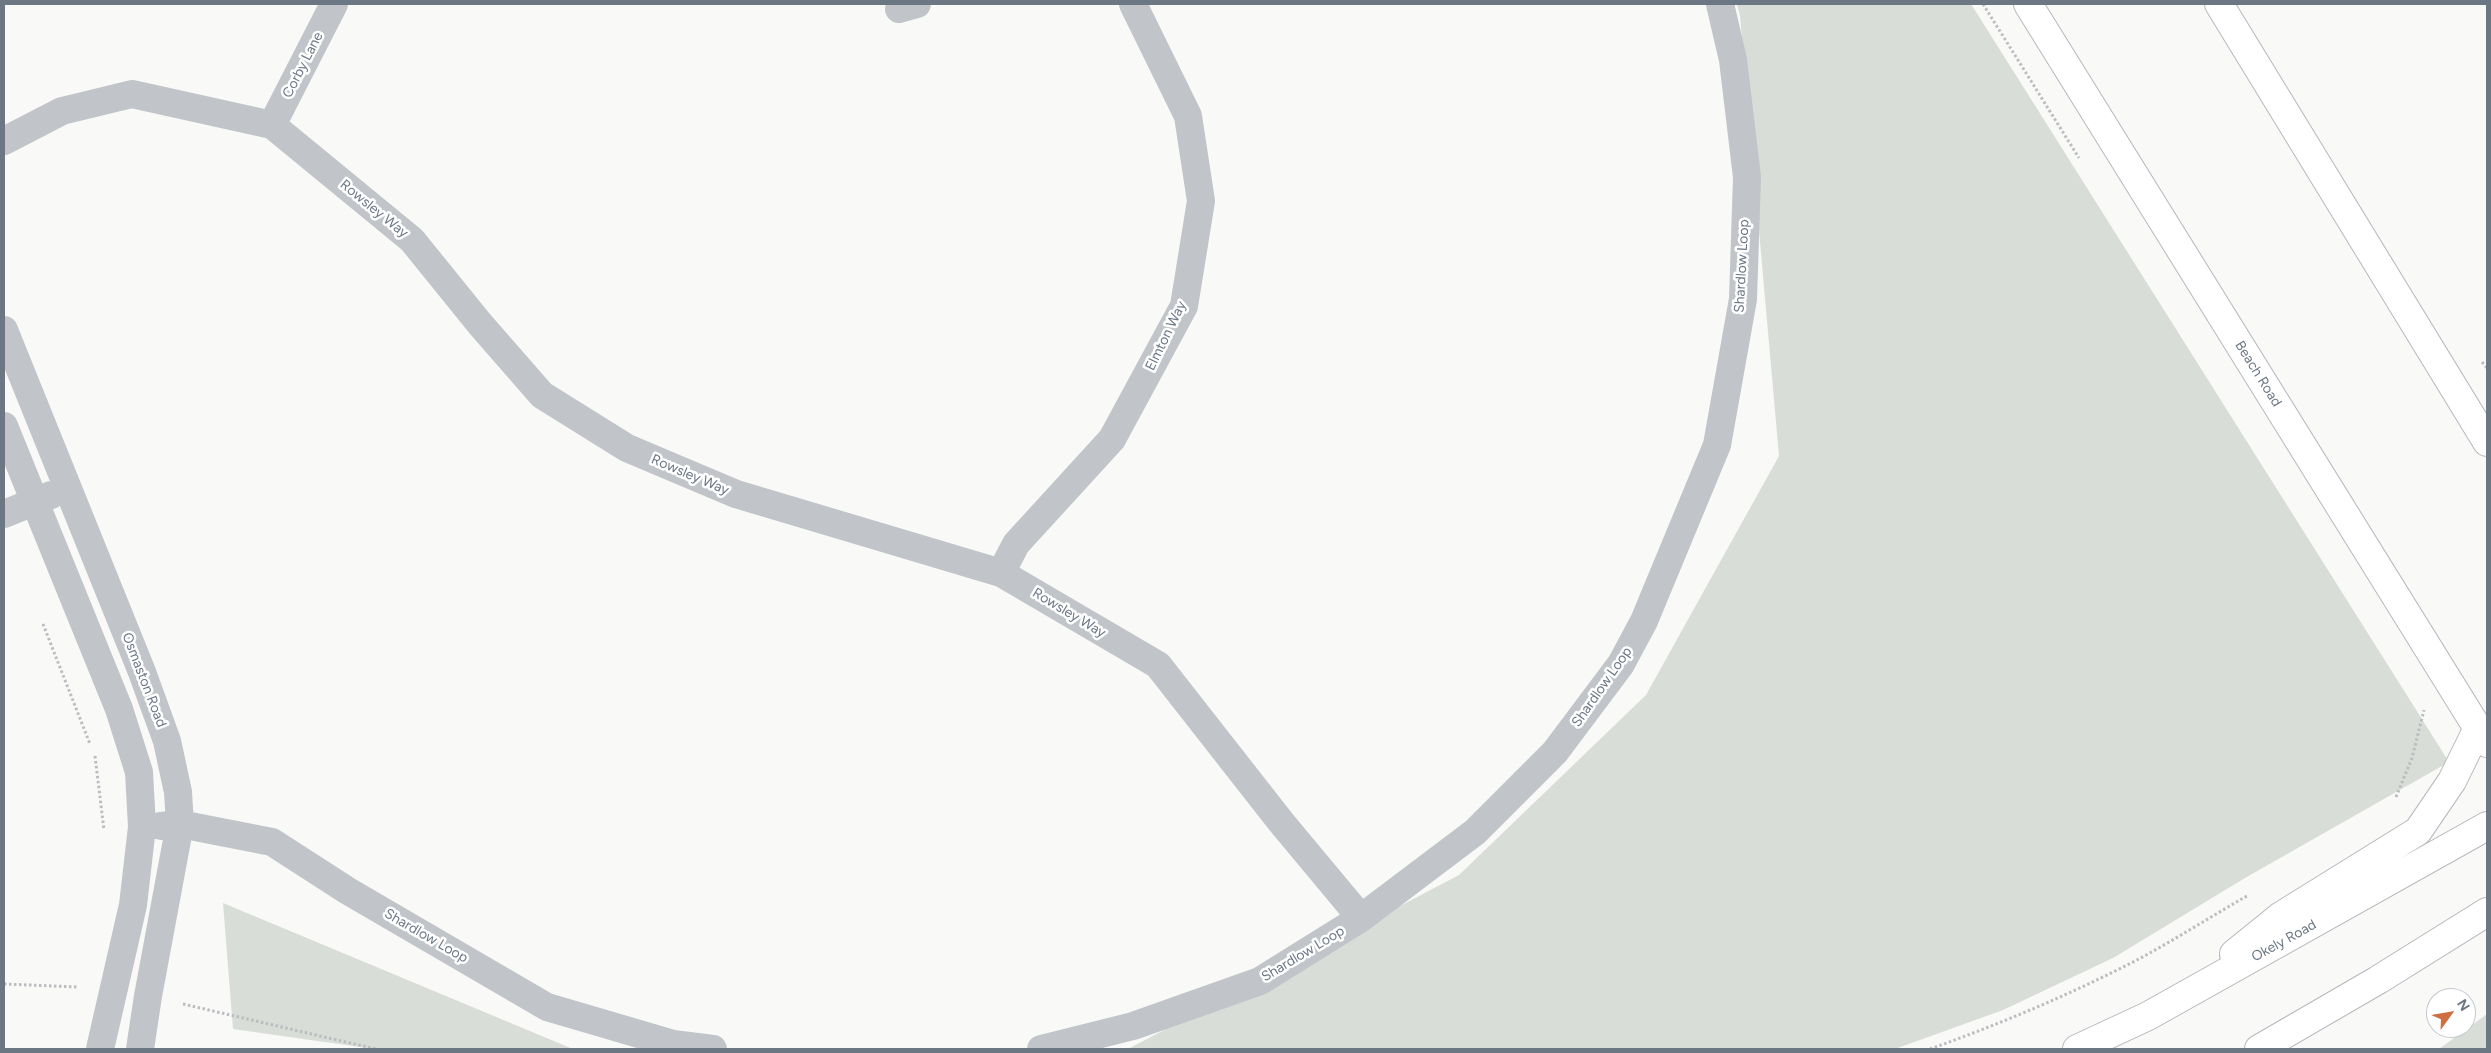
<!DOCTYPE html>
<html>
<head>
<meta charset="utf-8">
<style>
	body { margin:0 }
	#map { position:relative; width:2491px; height:1053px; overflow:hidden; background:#f9f9f7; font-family:Figtree,sans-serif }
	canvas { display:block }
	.frame { position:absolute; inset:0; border:5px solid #6c7784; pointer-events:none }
	.north { position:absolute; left:2426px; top:988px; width:50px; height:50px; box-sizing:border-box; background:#fff; border:1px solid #c4c9ce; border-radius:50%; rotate:58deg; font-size:14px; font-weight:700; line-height:20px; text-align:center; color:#6c7784 }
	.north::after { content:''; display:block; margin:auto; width:18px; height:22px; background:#ce6f42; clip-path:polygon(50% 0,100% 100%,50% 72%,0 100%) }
</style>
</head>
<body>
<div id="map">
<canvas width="2491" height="1053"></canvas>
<div class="frame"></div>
<div class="north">N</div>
</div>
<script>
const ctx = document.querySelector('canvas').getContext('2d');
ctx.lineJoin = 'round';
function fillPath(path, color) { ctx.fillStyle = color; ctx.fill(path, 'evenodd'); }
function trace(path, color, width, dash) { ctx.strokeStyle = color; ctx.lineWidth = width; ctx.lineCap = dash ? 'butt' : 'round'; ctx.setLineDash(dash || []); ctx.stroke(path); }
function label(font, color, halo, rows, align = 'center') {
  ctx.font = font + ' Figtree,sans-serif'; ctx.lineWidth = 5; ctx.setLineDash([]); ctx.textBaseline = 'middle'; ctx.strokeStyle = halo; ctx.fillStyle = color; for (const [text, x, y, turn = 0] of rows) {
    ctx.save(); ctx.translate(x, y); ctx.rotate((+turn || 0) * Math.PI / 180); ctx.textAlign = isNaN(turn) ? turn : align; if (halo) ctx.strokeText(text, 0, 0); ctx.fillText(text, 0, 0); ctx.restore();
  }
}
const green = new Path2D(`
	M1737 4H1971L2449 762 2245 878 2113 958 2003 1010 1895 1049H1128L1459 875 1646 695 1779 456 1740 16Z
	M223 903 573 1049H374L233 1029Z
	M2487 1014V1049H2439Z`);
const path = new Path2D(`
	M1983 4 2079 158
	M2482 362 2487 368
	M43 624 90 744
	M95 756 104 830
	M2396 797 2412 758 2424 710
	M4 984 78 987
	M183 1004 376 1049
	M1930 1049C2000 1024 2069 995 2135 961 2173 941 2210 917 2247 896`);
const minor = new Path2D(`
	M899 9 917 4
	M272 125 334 4
	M4 141 62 111 132 94 272 125 412 240 480 324 542 395 627 448 736 494 1001 573 1158 665 1281 822 1361 918
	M4 330 142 672 167 741 178 792 180 824 148 996 140 1049
	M4 426 119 709 139 772 142 827 133 905 100 1049
	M4 514 51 495
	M1001 573 1016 544 1112 439 1184 306 1201 201 1188 116 1133 4
	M161 826 180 824 272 842 348 891 547 1007 673 1044 713 1049
	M1041 1049 1133 1026 1260 981 1361 918 1475 832 1555 752 1621 664 1644 621 1717 445 1743 299 1747 177 1733 60 1720 4`);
const major = new Path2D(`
	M2028 4 2487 743
	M2219 4 2487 442
	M2234 954 2281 916 2418 831 2452 781 2478 728
	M2077 1049 2148 1016 2487 826
	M2259 1049 2378 980 2487 912`);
const streetNames = [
	["Corby Lane",303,65,-63],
	["Rowsley Way",374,209,39],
	["Shardlow Loop",1742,266,-87],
	["Elmton Way",1166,336,-64],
	["Beach Road",2258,374,58],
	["Rowsley Way",690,475,23],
	["Rowsley Way",1069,613,31],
	["Osmaston Road",144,680,69],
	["Shardlow Loop",1602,687,-55],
	["Shardlow Loop",426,936,30],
	["Okely Road",2284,941,-29],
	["Shardlow Loop",1303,954,-31]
];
fillPath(green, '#d9ddd7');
trace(major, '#b5b8bc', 30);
trace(path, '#bbbdc0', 3, [2.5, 2.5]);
trace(minor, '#c1c4c8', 28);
trace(major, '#fff', 28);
label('14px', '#6c7784', '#fff', streetNames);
</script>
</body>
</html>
